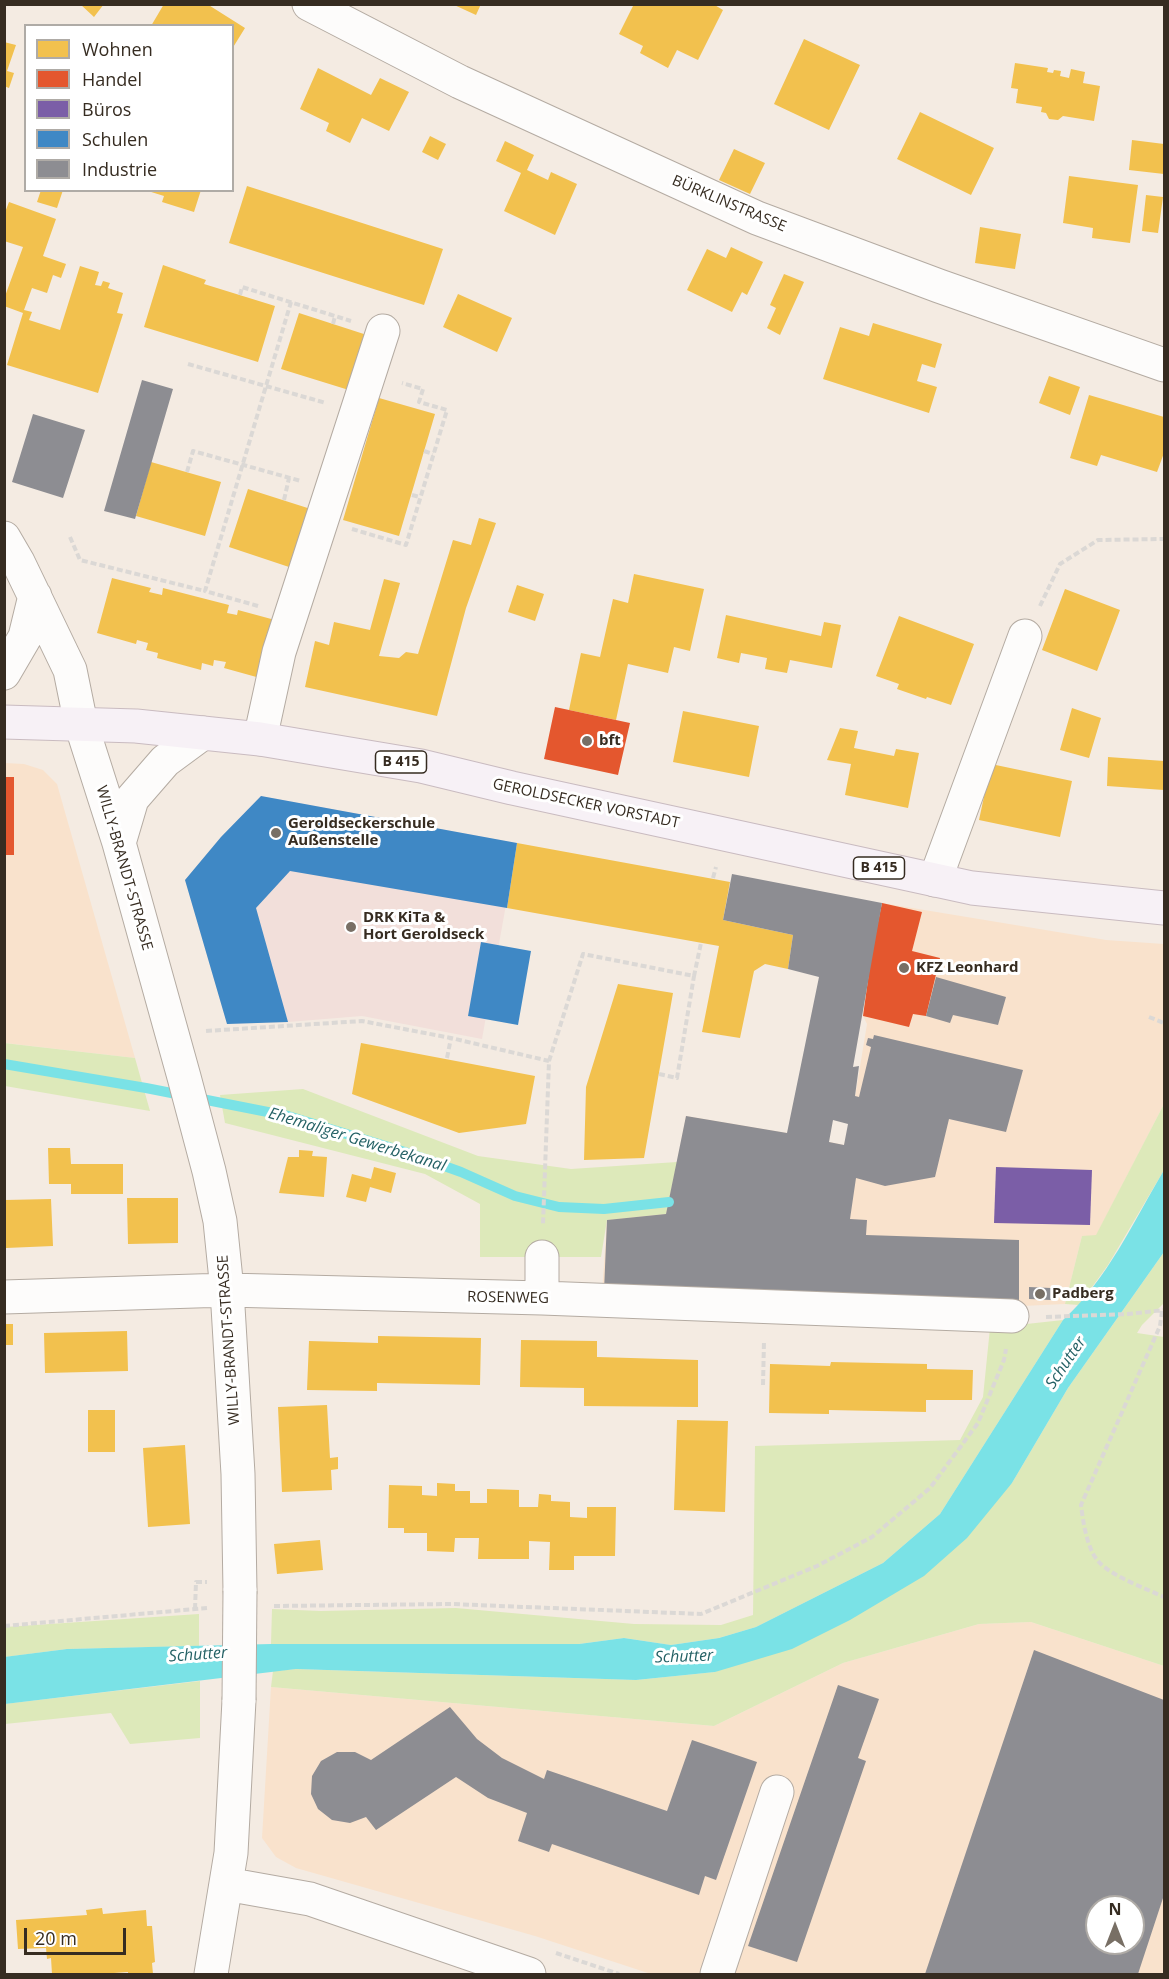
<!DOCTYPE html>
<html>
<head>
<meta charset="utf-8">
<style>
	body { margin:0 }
	#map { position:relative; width:1169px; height:1979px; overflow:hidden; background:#f4ebe2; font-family:"Open Sans",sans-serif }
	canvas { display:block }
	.frame { position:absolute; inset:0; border:6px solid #362c21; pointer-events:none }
	.legend { position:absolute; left:24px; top:24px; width:210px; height:168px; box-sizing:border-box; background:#fff; border:2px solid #afaba6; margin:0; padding:8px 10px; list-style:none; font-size:18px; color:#362c21 }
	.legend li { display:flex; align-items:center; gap:12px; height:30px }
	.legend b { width:30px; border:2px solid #afaba6 }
	.north { position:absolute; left:1085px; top:1895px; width:60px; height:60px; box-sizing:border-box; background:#fff; border:2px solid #afaba6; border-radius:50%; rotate:0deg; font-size:16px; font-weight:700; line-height:24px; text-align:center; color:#362c21 }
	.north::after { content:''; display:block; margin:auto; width:21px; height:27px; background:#786f65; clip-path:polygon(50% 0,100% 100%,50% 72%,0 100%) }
	.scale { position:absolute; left:24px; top:1928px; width:102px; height:27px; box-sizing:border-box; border:3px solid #362c21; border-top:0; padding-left:8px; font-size:18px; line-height:21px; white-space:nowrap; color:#362c21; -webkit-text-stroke:4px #fff; paint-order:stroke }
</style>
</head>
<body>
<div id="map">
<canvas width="1169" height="1979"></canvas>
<div class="frame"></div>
<ul class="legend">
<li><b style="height:16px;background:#f2c14e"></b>Wohnen</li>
<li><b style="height:16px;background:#e4572e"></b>Handel</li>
<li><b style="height:16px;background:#7b5ea7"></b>Büros</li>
<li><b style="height:16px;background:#3f88c5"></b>Schulen</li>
<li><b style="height:16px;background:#8d8d92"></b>Industrie</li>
</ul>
<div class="north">N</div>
<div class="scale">20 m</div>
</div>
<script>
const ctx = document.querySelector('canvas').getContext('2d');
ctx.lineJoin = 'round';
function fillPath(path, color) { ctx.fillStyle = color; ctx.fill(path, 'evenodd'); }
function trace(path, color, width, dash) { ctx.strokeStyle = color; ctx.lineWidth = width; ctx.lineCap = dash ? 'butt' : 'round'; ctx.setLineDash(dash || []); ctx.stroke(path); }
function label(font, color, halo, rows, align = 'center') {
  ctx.font = font + ' "Open Sans",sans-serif'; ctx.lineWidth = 6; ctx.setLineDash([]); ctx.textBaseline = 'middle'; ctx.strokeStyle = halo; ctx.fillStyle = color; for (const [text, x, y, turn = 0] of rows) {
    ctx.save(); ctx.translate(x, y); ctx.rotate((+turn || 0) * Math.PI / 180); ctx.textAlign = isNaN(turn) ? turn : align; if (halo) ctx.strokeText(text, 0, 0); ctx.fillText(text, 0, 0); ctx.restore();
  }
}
const built = new Path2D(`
	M5 763 24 764 43 770 57 784 135 1058 5 1043Z
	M882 903 1106 940 1164 944V1104L1096 1236H1082L1065 1304 1022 1306 602 1293 607 1220 677 1162 686 1116 787 1133 844 1145 855 1097 867 1024 863 1016 872 951Z
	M1031 1622 1164 1666V1974H651L535 1936 296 1868 276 1857 262 1838 271 1687 714 1726 843 1663 979 1624ZM1097 1907H1133V1943H1097Z`);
const education = new Path2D(`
	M261 796 517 843 482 1039 362 1016 288 1022 227 1024 185 880 221 837Z`);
const green = new Path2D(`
	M4 1043 135 1058 150 1111 5 1086Z
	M303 1089 478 1156 571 1169 677 1162 666 1214 607 1220 601 1257H480V1204L425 1174 225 1123 220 1095Z
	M1164 1104V1170L1108 1265 1079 1305 1065 1304 1082 1236 1096 1235Z
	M1164 1252V1303L1142 1325 1137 1333 1164 1337V1666L1031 1622 979 1624 843 1663 714 1726 271 1687 273 1671 296 1669 636 1680 715 1672 1012 1483 1068 1388Z
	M1063 1320 940 1514 883 1563 756 1627 719 1638 671 1645 624 1638 579 1644H271L272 1609 321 1611 456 1608 634 1624 721 1625 753 1615 755 1446 960 1440 983 1397 990 1328Z
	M199 1614V1646L67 1649 5 1657V1627Z
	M200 1681V1738L130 1744 111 1713 5 1724 4 1704Z`);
const water = new Path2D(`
	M1164 1170V1252L1068 1388 1012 1483 967 1538 924 1576 850 1620 792 1649 715 1672 636 1680 296 1669 5 1704 4 1657 67 1649 271 1644H579L624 1638 671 1645 719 1638 756 1627 883 1563 940 1514 1063 1320C1107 1280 1134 1221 1164 1170Z`);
const homes = new Path2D(`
	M80 4H104L94 17Z
	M164 4H207L245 28 232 49V26H151Z
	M452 4H481L476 15Z
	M634 4H713L723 10 698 60 677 50 668 68 640 53 643 46 619 34Z
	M804 39 860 65 829 130 774 104Z
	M4 42 16 45 7 71 14 73 9 88 4 86Z
	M1015 63 1048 68 1047 72 1053 73 1054 70 1061 71 1060 76 1069 78 1071 69 1085 72 1083 83 1100 86 1094 121 1063 116 1058 120 1049 119 1046 113 1041 112 1042 107 1016 103 1018 89 1011 88Z
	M318 68 371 95 380 78 409 92 389 131 362 118 350 143 326 131 329 123 300 109Z
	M920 112 994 148 971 195 897 159Z
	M430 136 446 144 438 160 422 152Z
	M1132 140 1164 144V174L1129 170Z
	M505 141 534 155 527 170 548 180 551 172 577 184 555 235 504 211 521 173 496 161Z
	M734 149 765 163 750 194 719 180Z
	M1069 176 1138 185 1130 243 1092 238 1093 228 1063 223Z
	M247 186 443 249 424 305 229 243Z
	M41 190H63L57 208 37 202Z
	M201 190 194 212 162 202 164 196 148 191Z
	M1146 195 1163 197 1158 233 1142 231Z
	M9 202 56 219 43 256 66 264 61 278 53 275 47 293 32 288 24 310 32 312 29 320 60 330 80 266 99 272 95 285 101 286 103 281 110 283 108 288 123 293 117 313 123 314 98 393 7 365 23 313 4 306V299L23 247 4 241V215Z
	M980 227 1021 234 1015 269 975 263Z
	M731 247 763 262 747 295 742 292 732 312 687 290 707 249 726 258Z
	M163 265 206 280 204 284 275 306 258 362 144 327Z
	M784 274 804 282 780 335 767 328 776 308 770 305Z
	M458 294 512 318 497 352 443 327Z
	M299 313 370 336 352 391 281 369Z
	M873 323 942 344 935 368 922 364 917 381 937 387 929 413 823 379 840 327 869 336Z
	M1049 376 1080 387 1070 415 1039 403Z
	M1089 395 1164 417V453L1157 472 1101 455 1097 466 1070 458Z
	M379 398 435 414 399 536 343 520Z
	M151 462 221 482 205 536 136 516Z
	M248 489 317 511 298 570 229 547Z
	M479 518 496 523 466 608 437 716 305 687 315 641 329 645 334 622 370 630 384 579 400 583 379 656 399 658 406 652 418 654 453 540 471 545Z
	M634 574 704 589 690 651 674 647 668 673 628 664 616 720 569 710 581 653 600 657 613 599 628 603Z
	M112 578 151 588 149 592 162 595 163 588 229 605 227 613 237 615 238 610 275 620 260 678 224 668 226 662 214 660 213 666 202 663 201 670 157 658 158 653 146 650 148 643 137 640 136 644 97 633Z
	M517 585 544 594 535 621 508 612Z
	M1065 589 1120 610 1097 671 1042 650Z
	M726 615 821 636 824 622 841 625 832 668 790 660 787 673 765 669 767 658 741 653 739 663 717 658Z
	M899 616 974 644 951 705 927 697 926 699 897 689 899 684 876 676Z
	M1072 708 1101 718 1089 758 1060 750Z
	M683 711 759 726 749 777 673 762Z
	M840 728 858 731 854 748 894 756 896 749 919 753 908 808 845 795 851 764 827 760Z
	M1108 757 1164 761V790L1107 786Z
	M991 764 1072 781 1060 837 979 820Z
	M517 843 730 882 723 920 793 935 788 969 765 964 754 971 740 1038 702 1032 719 946 507 908Z
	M618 984 673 993 644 1158 584 1160 586 1087Z
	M361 1043 535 1076 526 1124 459 1133 352 1094Z
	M48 1148H70L71 1164H123V1194H71V1184H49Z
	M299 1150 313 1151 312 1156 327 1157 324 1197 279 1193 288 1157H299Z
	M374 1167 396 1173 391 1193 370 1187 366 1202 346 1197 352 1174 371 1179Z
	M127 1198H178V1243L128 1244Z
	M51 1199 53 1246 6 1248 5 1200Z
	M4 1324H13V1345H4Z
	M127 1331 128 1371 45 1373 44 1333Z
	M378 1336 481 1338 480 1385 377 1383V1391L307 1390 309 1341 378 1343Z
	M521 1340 597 1341V1357L698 1360V1407L584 1406V1388L520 1387Z
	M831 1362 927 1364V1369L973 1370 972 1400H926V1412L829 1410V1414L769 1413 770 1364 830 1366Z
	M327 1405 330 1458 338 1457V1469L331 1470 332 1490 282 1492 278 1407Z
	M88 1410H115V1452H88Z
	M677 1420 728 1421 725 1512 674 1510Z
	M185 1445 190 1524 148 1527 143 1448Z
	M437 1483 455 1484V1491H470V1503H487V1489L519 1490V1507H538L539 1494 551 1495V1501L570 1502V1517L587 1518V1507H616L615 1556H574V1570H549L550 1542 529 1541V1559H478L479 1538H455L454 1552 427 1551V1533H404V1528H388L389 1485 422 1486V1495L437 1496Z
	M320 1540 323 1570 277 1574 274 1544Z
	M102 1908 103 1914 146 1910 147 1926H152L155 1962 152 1963 153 1974H128V1972L100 1974H52L51 1958 47 1959 46 1948 18 1949 16 1920 87 1915 86 1910Z`);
const shops = new Path2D(`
	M555 707 630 723 618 775 544 759Z
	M4 777H14V855H4Z
	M882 903 922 912 912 951 940 958 926 1016 913 1014 909 1027 863 1016 872 951Z`);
const offices = new Path2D(`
	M996 1167 1092 1170 1090 1225 994 1223Z`);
const schools = new Path2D(`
	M261 796 517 843 507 908 290 871 256 908 288 1022 227 1024 185 880 221 837Z
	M481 942 531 951 518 1025 468 1016Z`);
const industry = new Path2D(`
	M142 380 173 389 135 519 104 511Z
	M33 414 85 430 63 498 12 482Z
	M732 874 882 903 853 1067 859 1066 855 1096 859 1097 871 1047 866 1045 868 1038 873 1039 874 1035 1023 1070 1006 1132 949 1119 935 1177 885 1186 856 1178 850 1219 867 1220 866 1235 1019 1240V1305L604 1291 607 1220 666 1214 686 1116 787 1133 819 977 788 969 793 935 723 920ZM833 1120 848 1124 844 1145 829 1142Z
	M936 977 1006 997 998 1025 953 1015 950 1023 926 1016Z
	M1029 1287 1051 1288V1300L1029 1299Z
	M1034 1650 1164 1700V1895L1138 1974H925ZM1097 1907H1133V1943H1097Z
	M838 1685 879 1699 858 1758 866 1761 797 1962 748 1946Z
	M450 1707 477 1739 502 1758 544 1779 547 1770 667 1811 692 1740 757 1762 716 1880 705 1876 699 1895 552 1844 549 1852 518 1841 527 1813 488 1798 456 1777 376 1830 366 1817 350 1823 332 1820 318 1809 311 1794 312 1776 321 1761 337 1752H355L371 1760Z`);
const stream = new Path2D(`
	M4 1064 146 1088 288 1116 408 1153 461 1172 515 1196 559 1207 604 1209 669 1202`);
const path = new Path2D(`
	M240 295 242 287 351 321
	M333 324 335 316
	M188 364 326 403
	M424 451 433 454
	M187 472 193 451 301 481
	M412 495 420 497
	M284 500 289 478
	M352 529 406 545 447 410 419 402 423 389 402 383
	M70 537 80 560 205 591
	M258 606 205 591 291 302
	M1040 606 1060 564 1098 540 1164 539
	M713 878 716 867
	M1149 1017 1164 1023
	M206 1031 362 1021 451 1038 549 1061 543 1224
	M447 1058 451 1038
	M549 1061 583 954 694 976 701 943
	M659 1074 677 1078 694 976
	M1162 1311 1160 1326 1081 1505C1083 1521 1087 1550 1099 1562 1111 1576 1147 1589 1164 1597
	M1046 1317 1128 1314 1164 1310
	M763 1385 764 1341
	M274 1606 451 1604 701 1614 817 1566 872 1537 930 1488 978 1423 1004 1360 1006 1349
	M195 1609 196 1582H207
	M4 1626 207 1608
	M556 1953 619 1974`);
const minor = new Path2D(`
	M309 4 460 82 757 218 939 286 1164 365
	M4 538 18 562 70 670 81 724 119 843 184 1077 209 1171 220 1221 227 1290 238 1474 240 1591
	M4 673 25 637 35 596
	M260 739 279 652 383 331
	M119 843 132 799 165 761 203 733
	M935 880 1025 636
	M542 1257V1298
	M4 1297 227 1290 542 1298 1012 1316
	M226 1884 310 1899 529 1974
	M211 1974 231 1853 239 1700
	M717 1974 777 1792`);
const major = new Path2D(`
	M4 722 136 726 260 739 421 766 512 788 972 888 1164 908`);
const minorBridge = new Path2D(`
	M239 1700 240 1591`);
const markers = [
	[587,741,6,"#786f65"],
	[276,833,6,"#786f65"],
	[351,927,6,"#786f65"],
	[904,968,6,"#786f65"],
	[1040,1294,6,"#786f65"]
];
const shields = [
	[401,762,51],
	[879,868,51]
];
const shieldNames = [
	["B 415",401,762],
	["B 415",879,868]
];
const streetNames = [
	["BÜRKLINSTRASSE",729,204,23],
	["GEROLDSECKER VORSTADT",586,804,12],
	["WILLY-BRANDT-STRASSE",124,868,74],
	["ROSENWEG",508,1298,1],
	["WILLY-BRANDT-STRASSE",229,1340,-94]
];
const poiNames = [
	["bft",599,741],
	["Geroldseckerschule",288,824],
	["Außenstelle",288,841],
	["DRK KiTa &",363,918],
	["Hort Geroldseck",363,935],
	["KFZ Leonhard",916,968],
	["Padberg",1052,1294]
];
const waterNames = [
	["Ehemaliger Gewerbekanal",357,1140,17],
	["Schutter",1066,1363,-56],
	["Schutter",198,1655,-4],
	["Schutter",684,1657,-2]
];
fillPath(built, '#f9e2cc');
fillPath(education, '#f2dfda');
fillPath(green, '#dde9ba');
fillPath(water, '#7ae2e6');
fillPath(homes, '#f2c14e');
fillPath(shops, '#e4572e');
fillPath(offices, '#7b5ea7');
fillPath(schools, '#3f88c5');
fillPath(industry, '#8d8d92');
trace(stream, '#7ae2e6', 10);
trace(minor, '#b4aba2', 35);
trace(major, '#c9bbc0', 35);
trace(path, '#dbd8d5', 4, [6, 3]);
trace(minor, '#fdfcfb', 33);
trace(major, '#f7f1f6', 33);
trace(minorBridge, '#b4aba2', 35, []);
trace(minorBridge, '#fdfcfb', 33);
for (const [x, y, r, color] of markers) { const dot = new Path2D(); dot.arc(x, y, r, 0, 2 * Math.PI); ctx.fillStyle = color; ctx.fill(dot); trace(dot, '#fff', 2); }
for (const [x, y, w] of shields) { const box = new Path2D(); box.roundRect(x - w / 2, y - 11, w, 22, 4.5); ctx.fillStyle = '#fff'; ctx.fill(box); trace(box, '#362c21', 1.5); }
label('bold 14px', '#362c21', null, shieldNames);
label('15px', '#362c21', '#fff', streetNames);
label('bold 15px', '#362c21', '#fff', poiNames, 'left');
label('italic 16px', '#246165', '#fff', waterNames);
</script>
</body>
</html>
